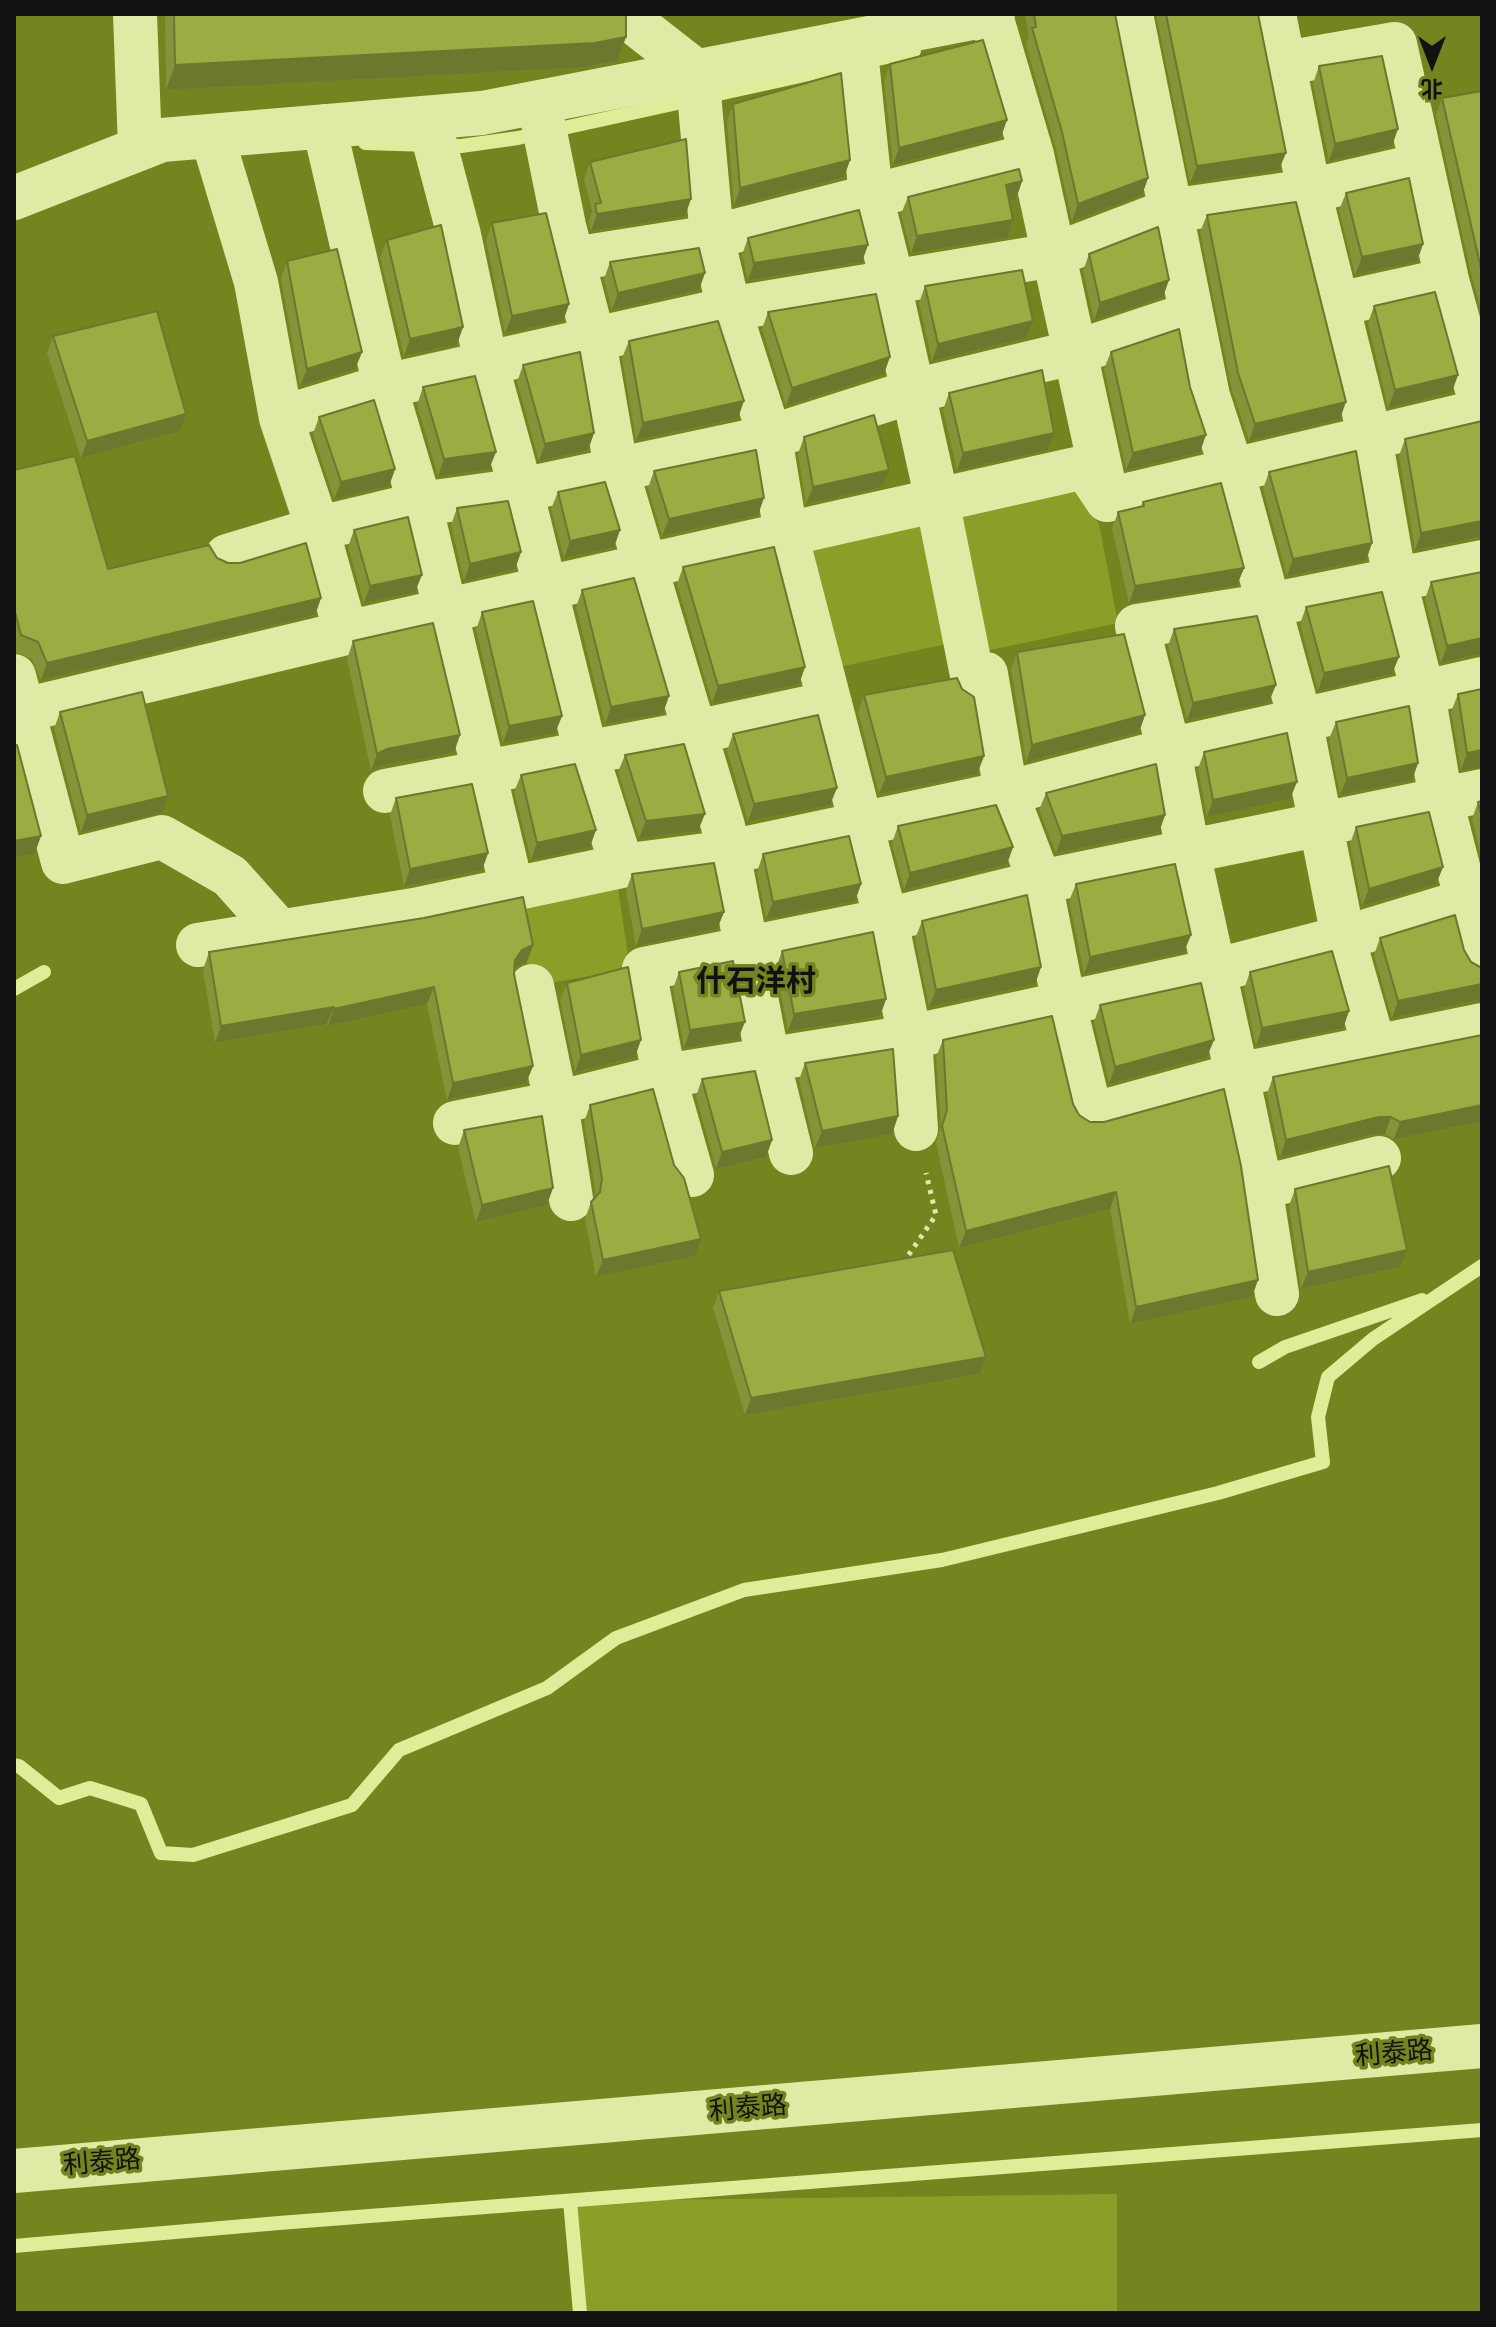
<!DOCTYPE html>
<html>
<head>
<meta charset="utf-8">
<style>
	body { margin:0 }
	#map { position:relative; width:1496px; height:2327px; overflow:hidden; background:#74841e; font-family:Karla,"Noto Sans SC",sans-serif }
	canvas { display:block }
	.frame { position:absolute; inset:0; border:16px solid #111; pointer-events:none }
	.north { position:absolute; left:1392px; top:24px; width:80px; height:80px; -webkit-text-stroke:6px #74841e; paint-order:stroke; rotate:180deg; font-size:22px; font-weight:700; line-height:32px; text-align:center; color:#111 }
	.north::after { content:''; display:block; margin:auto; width:28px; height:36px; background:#111; clip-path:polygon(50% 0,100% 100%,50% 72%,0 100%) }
</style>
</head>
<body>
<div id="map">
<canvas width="1496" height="2327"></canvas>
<div class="frame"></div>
<div class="north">北</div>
</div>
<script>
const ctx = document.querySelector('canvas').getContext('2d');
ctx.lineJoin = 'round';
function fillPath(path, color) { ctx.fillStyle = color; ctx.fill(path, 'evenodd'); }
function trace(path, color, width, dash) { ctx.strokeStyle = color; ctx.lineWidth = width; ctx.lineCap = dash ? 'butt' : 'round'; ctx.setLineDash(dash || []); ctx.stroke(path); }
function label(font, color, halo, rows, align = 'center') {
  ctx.font = font + ' Karla,"Noto Sans SC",sans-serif'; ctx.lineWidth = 7; ctx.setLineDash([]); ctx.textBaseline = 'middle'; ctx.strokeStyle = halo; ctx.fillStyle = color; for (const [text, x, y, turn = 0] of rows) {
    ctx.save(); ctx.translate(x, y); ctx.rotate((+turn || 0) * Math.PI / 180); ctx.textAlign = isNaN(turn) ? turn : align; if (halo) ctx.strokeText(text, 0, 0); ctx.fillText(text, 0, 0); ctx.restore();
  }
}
const green = new Path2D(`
	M1076 492 1099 524 1118 623 981 652 952 515Z
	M935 523 956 642 834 668 804 548Z
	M615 867 630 969 532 986 512 889Z
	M1117 2194V2313H580L570 2201Z`);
const stream = new Path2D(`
	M365 143 461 146 518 138 914 51
	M14 989 44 972
	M1259 1362 1285 1347 1422 1300
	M14 1765 19 1766 59 1798 90 1788 141 1804 161 1853 193 1855 352 1805 399 1750 547 1688 616 1638 744 1590 942 1560 1218 1493 1323 1462 1318 1417 1328 1377 1373 1339 1482 1266
	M570 2201 580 2313
	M14 2246 279 2223 1482 2130`);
const path = new Path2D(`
	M903 1263 936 1215 926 1173`);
const minor = new Path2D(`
	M135 14 140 148
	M633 14V22L697 72 712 237 729 309 770 437 786 534 886 920 910 1037 916 1129
	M1131 14 1208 396 1232 470 1300 719 1343 937 1374 1046
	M1274 14 1309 191 1370 437 1395 581 1423 693 1441 800 1482 961
	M991 16 1032 155 1106 494
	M855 42 871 196 892 280 893 302 937 500 975 690
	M1285 63 1395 44 1447 280 1482 408
	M539 103 564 226 594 341 616 468 723 826 768 1060 791 1153
	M428 118 459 235 486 363 521 490 586 753 622 866
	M324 126 385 386 420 504 512 889
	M212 136 256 282 281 418 312 511 346 633
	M14 198 162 140 482 113 993 14
	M573 259 712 237 1032 155
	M1338 304 1447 280
	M281 418 385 386 729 309 1054 255 1169 211 1309 191 1421 165
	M227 556 320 528 420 504 521 490 770 437 914 391 1076 352 1191 314
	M986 674 1006 793 1040 882 1064 1004 1091 1115 1237 1075 1482 1025
	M14 676 63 862 162 837 230 876 280 932
	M24 710 346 633 1085 467 1107 500 1482 411
	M385 791 695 732 830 703
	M198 945 414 910 622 866 729 852 1006 793 1169 750 1482 679
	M532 986 556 1103 571 1199
	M455 1123 556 1103 664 1076 910 1037 1213 971 1360 933 1482 896
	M692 1175 664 1076 644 969 886 920 1040 882 1482 791
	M1259 1188 1379 1158
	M1277 1294 1259 1179 1237 1075 1188 852 1169 750 1137 626 1269 605 1482 562
	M14 2171 1482 2046`);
const wall = new Path2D(`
	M165 14H624L626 37 617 61 586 67 166 90Z
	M1025 14H1115L1148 178 1142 195 1072 221 1056 149 1026 45 1029 36Z
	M1156 14H1258L1279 170 1190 183Z
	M890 64 1001 137 893 165 884 81Z
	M1319 66 1392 146 1329 161 1313 84Z
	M1482 91V313L1471 274 1436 115 1442 98Z
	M733 104 850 160 844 177 734 206 727 121Z
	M590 162 685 216 591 231 589 221 592 211 584 179Z
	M1022 181 1016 199 1009 200 1013 220 1007 238 911 253 901 214 908 197Z
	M1346 193 1423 244 1417 261 1355 275 1339 210Z
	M1207 215 1340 419 1249 441 1232 390 1200 232Z
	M492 223 569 304 563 321 505 333 486 240Z
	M748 238 862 262 748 280 742 255Z
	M387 240 463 327 457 344 404 356 380 257Z
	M1089 254 1163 297 1094 320 1083 271Z
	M287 261 362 352 355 369 300 386 281 278Z
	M610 262 699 290 612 310 604 279Z
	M925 286 1033 321 1026 338 932 361 919 303Z
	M1374 306 1452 392 1388 408 1368 323Z
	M768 312 884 374 786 406 762 329Z
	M53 336 180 431 81 458 47 353Z
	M629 341 738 418 636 440 622 358Z
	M1111 352 1200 452 1126 470 1104 369Z
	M523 365 594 433 588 450 539 461 517 382Z
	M423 387 496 452 489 469 438 476 417 405Z
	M949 393 1054 433 1048 450 957 470 943 410Z
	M319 417 395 469 389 486 334 499 313 434Z
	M804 437 882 487 806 504 798 454Z
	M1405 439 1478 537 1415 550 1399 456Z
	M14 470 108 569 228 563 321 598 315 615 41 680 32 659 15 652 14 647Z
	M654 471 758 515 662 536 648 488Z
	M1269 472 1372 543 1366 560 1287 576 1263 489Z
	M558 492 620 530 614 547 564 558 551 509Z
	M1143 502 1244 568 1237 585 1129 603 1112 529 1118 512 1141 506Z
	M457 508 521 552 515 569 464 581 451 525Z
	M354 530 415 592 364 603 348 547Z
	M683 567 805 667 799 684 712 703 677 584Z
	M1431 582 1476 655 1441 663 1425 599Z
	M582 590 669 696 663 713 605 724 576 607Z
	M1306 607 1392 674 1318 691 1300 624Z
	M482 612 562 716 555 733 503 743 476 630Z
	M1174 629 1269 702 1187 720 1168 646Z
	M353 641 460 735 454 752 380 766 371 771 347 659Z
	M1017 652 1145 715 1139 732 1026 762 1011 669Z
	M1458 694 1478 766 1461 770 1451 712Z
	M864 695 984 756 977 774 879 794 858 712Z
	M60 712 168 796 162 813 81 832 54 729Z
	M1336 722 1418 763 1412 780 1340 795 1329 739Z
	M733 734 830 805 748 821 727 751Z
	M1204 752 1290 799 1207 817 1198 769Z
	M625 755 698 831 639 838 618 772Z
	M521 775 590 847 531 860 514 792Z
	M1046 793 1165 815 1159 832 1056 853 1039 810Z
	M396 798 488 853 482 870 404 886 390 815Z
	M1482 801V860L1472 819 1478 802Z
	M898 826 1013 847 1007 864 904 890 892 843Z
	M1356 827 1443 867 1436 884 1362 906 1350 844Z
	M763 854 861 884 855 901 766 919 757 872Z
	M632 874 724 912 717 929 636 946 626 891Z
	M1076 884 1184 952 1084 974 1069 901Z
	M922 921 1041 967 1035 984 929 1007 915 939Z
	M1380 938 1477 1000 1392 1018 1374 955Z
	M782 951 886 999 880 1016 788 1031 776 968Z
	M209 952 527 962 516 967 514 974 533 1066 526 1083 447 1100 427 1004 328 1026 327 1024 215 1043 203 970Z
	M679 972 738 1039 684 1048 673 989Z
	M1250 972 1349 1011 1343 1028 1256 1046 1244 989Z
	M567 983 635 1057 575 1072 560 1000Z
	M1100 1005 1207 1057 1109 1084 1094 1022Z
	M1482 1035 1394 1139 1385 1134H1373L1280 1157 1267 1094 1273 1077Z
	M943 1040 1073 1104 1079 1115 1252 1297 1130 1324 1110 1209 959 1248 936 1143 941 1127 936 1057Z
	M805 1063 898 1116 892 1134 815 1148 799 1080Z
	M702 1079 772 1140 766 1157 716 1169 696 1096Z
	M590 1105 695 1256 596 1277 585 1219 591 1202 596 1196 584 1122Z
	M464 1130 547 1205 476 1222 458 1148Z
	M1295 1189 1400 1267 1301 1289 1289 1206Z
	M719 1291 986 1357 980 1374 745 1415 713 1308Z`);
const shadedWall = new Path2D(`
	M626 37 617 61 586 67 166 90 175 65Z
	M1007 120 1001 137 893 165 899 148Z
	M1398 129 1392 146 1329 161 1335 144Z
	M1286 153 1279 170 1190 183 1197 166Z
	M850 160 844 177 734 206 740 188Z
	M1148 178 1142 195 1072 221 1078 204Z
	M1022 181 1016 199 1000 202 1006 185Z
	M691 199 685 216 591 231 597 214Z
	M1013 220 1007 238 911 253 917 236Z
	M1423 244 1417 261 1355 275 1362 257Z
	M868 245 862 262 748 280 754 263Z
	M705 273 699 290 612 310 618 293Z
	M1169 280 1163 297 1094 320 1100 303Z
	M569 304 563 321 505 333 512 316Z
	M1033 321 1026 338 932 361 938 344Z
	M463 327 457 344 404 356 410 339Z
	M362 352 355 369 300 386 307 369Z
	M890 357 884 374 786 406 792 388Z
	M1458 375 1452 392 1388 408 1395 390Z
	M744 401 738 418 636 440 643 423Z
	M1346 402 1340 419 1249 441 1255 424Z
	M186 414 180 431 81 458 87 441Z
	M594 433 588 450 539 461 545 444Z
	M1054 433 1048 450 957 470 963 453Z
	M1206 435 1200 452 1126 470 1133 453Z
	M496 452 489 469 438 476 444 459Z
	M395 469 389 486 334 499 341 482Z
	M889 470 882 487 806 504 813 487Z
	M764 498 758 515 662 536 669 519Z
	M1482 521V538L1478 537 1415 550 1421 533Z
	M620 530 614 547 564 558 570 541Z
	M1372 543 1366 560 1287 576 1293 559Z
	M521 552 515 569 464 581 470 564Z
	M1244 568 1237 585 1129 603 1135 586Z
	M422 575 415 592 364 603 370 586Z
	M321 598 315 615 41 680 47 663Z
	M1482 638V655H1476L1441 663 1447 646Z
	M1399 657 1392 674 1318 691 1324 673Z
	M805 667 799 684 712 703 718 686Z
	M1276 685 1269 702 1187 720 1193 703Z
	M669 696 663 713 605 724 611 707Z
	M1145 715 1139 732 1026 762 1032 745Z
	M562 716 555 733 503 743 509 726Z
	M460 735 454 752 380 766 371 771 377 754 387 749Z
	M1482 750V767L1461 770 1467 753Z
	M984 756 977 774 879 794 886 777Z
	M1418 763 1412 780 1340 795 1347 778Z
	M1297 782 1290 799 1207 817 1213 800Z
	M837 788 830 805 748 821 754 804Z
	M168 796 162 813 81 832 87 815Z
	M705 814 698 831 639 838 646 821Z
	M1165 815 1159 832 1056 853 1062 836Z
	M596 830 590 847 531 860 537 843Z
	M41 836 35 853 14 857V841Z
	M1013 847 1007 864 904 890 910 873Z
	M488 853 482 870 404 886 410 869Z
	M1443 867 1436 884 1362 906 1369 889Z
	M861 884 855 901 766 919 773 902Z
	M724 912 717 929 636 946 642 929Z
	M1191 935 1184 952 1084 974 1090 957Z
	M533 945 527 962 516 967 509 977 515 960 522 950Z
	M1041 967 1035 984 929 1007 936 990Z
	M1482 984V1001L1477 1000 1392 1018 1398 1001Z
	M434 987 427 1004 328 1026 334 1009Z
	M886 999 880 1016 788 1031 794 1014Z
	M334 1007 327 1024 215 1043 221 1026Z
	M1349 1011 1343 1028 1256 1046 1262 1028Z
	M745 1022 738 1039 684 1048 690 1030Z
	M641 1040 635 1057 575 1072 581 1055Z
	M1214 1040 1207 1057 1109 1084 1115 1067Z
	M533 1066 526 1083 447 1100 453 1083Z
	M1482 1105V1121L1394 1139 1400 1122Z
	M898 1116 892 1134 815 1148 822 1131Z
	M1379 1117H1391L1385 1134H1373L1280 1157 1286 1140Z
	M772 1140 766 1157 716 1169 722 1152Z
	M553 1188 547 1205 476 1222 482 1205Z
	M1116 1192 1110 1209 959 1248 966 1231Z
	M701 1239 695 1256 596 1277 603 1260Z
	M1407 1250 1400 1267 1301 1289 1308 1272Z
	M1258 1280 1252 1297 1130 1324 1136 1307Z
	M986 1357 980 1374 745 1415 751 1398Z`);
const building = new Path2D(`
	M174 14H624L626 16V37L595 43 175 65Z
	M1034 14H1115L1148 178 1078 204 1062 132 1032 28 1036 27Z
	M1166 14H1258L1286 153 1197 166Z
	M983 40 1007 120 899 148 890 64Z
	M1382 56 1398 129 1335 144 1319 66Z
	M841 73 850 160 740 188 733 104Z
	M1482 91V273L1442 98Z
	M686 139 691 199 597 214 595 204 601 203 590 162Z
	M1019 169 1022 181 1006 185 1013 220 917 236 908 197Z
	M1409 178 1423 244 1362 257 1346 193Z
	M1296 202 1346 402 1255 424 1238 373 1207 215Z
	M859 210 868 245 754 263 748 238Z
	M546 213 569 304 512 316 492 223Z
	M441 225 463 327 410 339 387 240Z
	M1158 227 1169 280 1100 303 1089 254Z
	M699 248 705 273 618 293 610 262Z
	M337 249 362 352 307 369 287 261Z
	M1022 270 1033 321 938 344 925 286Z
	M1435 292 1458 375 1395 390 1374 306Z
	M876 294 890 357 792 388 768 312Z
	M157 311 186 414 87 441 53 336Z
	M718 321 744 401 643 423 629 341Z
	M1179 329 1190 387 1206 435 1133 453 1111 352Z
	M580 352 594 433 545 444 523 365Z
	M1042 370 1054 433 963 453 949 393Z
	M475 376 496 452 444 459 423 387Z
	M374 400 395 469 341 482 319 417Z
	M874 415 889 470 813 487 804 437Z
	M1482 421V521L1421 533 1405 439Z
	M756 450 764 498 669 519 654 471Z
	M1356 451 1372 543 1293 559 1269 472Z
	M75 456 108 569 209 545 217 558 228 563H240L306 543 321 598 47 663 38 642 21 635 14 608V470Z
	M605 482 620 530 570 541 558 492Z
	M1221 483 1244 568 1135 586 1118 512 1144 506 1143 502Z
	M508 501 521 552 470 564 457 508Z
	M408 517 422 575 370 586 354 530Z
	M774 547 805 667 718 686 683 567Z
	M1482 572V638L1447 646 1431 582Z
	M634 578 669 696 611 707 582 590Z
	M1382 592 1399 657 1324 673 1306 607Z
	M533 601 562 716 509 726 482 612Z
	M1257 616 1276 685 1193 703 1174 629Z
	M433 623 460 735 387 749 377 754 353 641Z
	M1124 634 1145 715 1032 745 1017 652Z
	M957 678 962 689 974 697 984 756 886 777 864 695Z
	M1482 689V750L1467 753 1458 694Z
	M142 692 168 796 87 815 60 712Z
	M1409 706 1418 763 1347 778 1336 722Z
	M818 715 837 788 754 804 733 734Z
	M1287 733 1297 782 1213 800 1204 752Z
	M684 744 705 814 646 821 625 755Z
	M17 745 41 836 14 841V746Z
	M575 764 596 830 537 843 521 775Z
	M1156 764 1165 815 1062 836 1046 793Z
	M472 784 488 853 410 869 396 798Z
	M1482 801V818L1478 802Z
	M996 805 1013 847 910 873 898 826Z
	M1429 812 1443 867 1369 889 1356 827Z
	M849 836 861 884 773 902 763 854Z
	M714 863 724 912 642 929 632 874Z
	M1175 864 1191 935 1090 957 1076 884Z
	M1027 895 1041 967 936 990 922 921Z
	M523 897 533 945 522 950 515 960 514 974 533 1066 453 1083 434 987 334 1009V1007L221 1026 209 952 424 918Z
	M1455 915 1464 950 1471 962 1482 968V984L1398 1001 1380 938Z
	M873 932 886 999 794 1014 782 951Z
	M1332 951 1349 1011 1262 1028 1250 972Z
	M733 961 745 1022 690 1030 679 972Z
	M628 967 641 1040 581 1055 567 983Z
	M1201 983 1214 1040 1115 1067 1100 1005Z
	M1052 1016 1073 1104 1079 1115 1090 1122H1104L1224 1089 1241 1166 1258 1280 1136 1307 1116 1192 966 1231 942 1126 947 1110 943 1040Z
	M1482 1035V1105L1400 1122 1391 1117H1379L1286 1140 1273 1077Z
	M893 1049 898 1116 822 1131 805 1063Z
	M755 1071 772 1140 722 1152 702 1079Z
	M653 1089 674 1165 684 1178 701 1239 603 1260 591 1202 600 1192 602 1179 590 1105Z
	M542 1116 553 1188 482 1205 464 1130Z
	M1389 1166 1407 1250 1308 1272 1295 1189Z
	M953 1250 986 1357 751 1398 719 1291Z`);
const streetNames = [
	["利泰路",1394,2054,-5],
	["利泰路",748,2109,-5],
	["利泰路",102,2163,-5]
];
const quarterNames = [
	["什石洋村",756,982]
];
fillPath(green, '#8c9d28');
trace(stream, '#e1ec99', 14);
trace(path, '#e0eaa5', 5, [4, 6]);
trace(minor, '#e0eaa5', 44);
fillPath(wall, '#869339');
fillPath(shadedWall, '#6d782e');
fillPath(building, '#9cab42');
trace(building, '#6d782e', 2);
label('26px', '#111', '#74841e', streetNames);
label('bold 30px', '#111', '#74841e', quarterNames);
</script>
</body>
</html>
